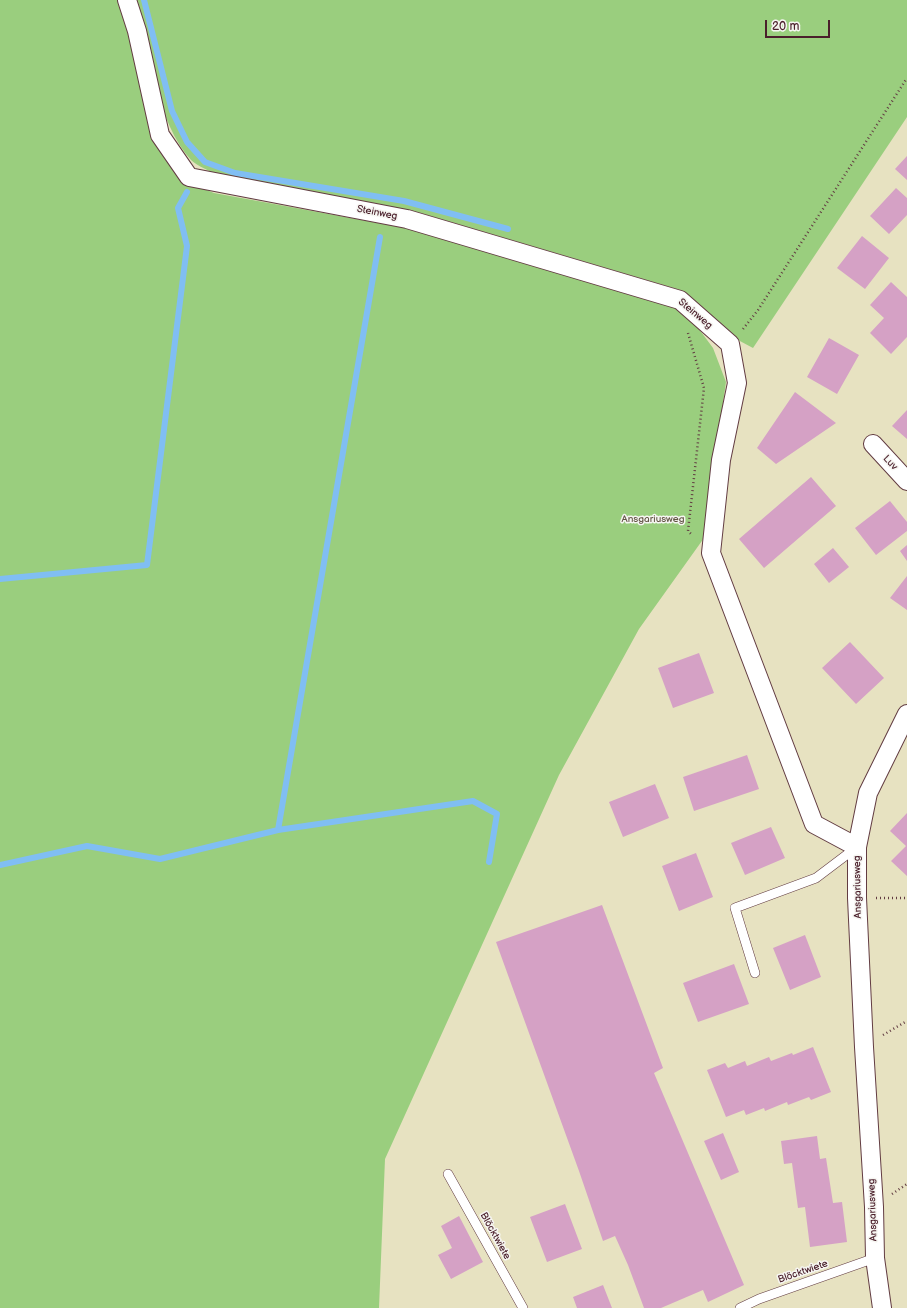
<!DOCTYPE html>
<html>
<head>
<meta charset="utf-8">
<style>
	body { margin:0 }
	#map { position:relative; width:907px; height:1308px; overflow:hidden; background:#e7e2c1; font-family:"Balsamiq Sans",sans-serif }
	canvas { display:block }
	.scale { position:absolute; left:765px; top:20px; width:65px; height:18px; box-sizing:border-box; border:2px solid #4a1f2b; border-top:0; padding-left:5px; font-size:12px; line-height:14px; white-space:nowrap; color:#4a1f2b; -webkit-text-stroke:3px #f6f6f2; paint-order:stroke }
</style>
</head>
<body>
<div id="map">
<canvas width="907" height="1308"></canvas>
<div class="scale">20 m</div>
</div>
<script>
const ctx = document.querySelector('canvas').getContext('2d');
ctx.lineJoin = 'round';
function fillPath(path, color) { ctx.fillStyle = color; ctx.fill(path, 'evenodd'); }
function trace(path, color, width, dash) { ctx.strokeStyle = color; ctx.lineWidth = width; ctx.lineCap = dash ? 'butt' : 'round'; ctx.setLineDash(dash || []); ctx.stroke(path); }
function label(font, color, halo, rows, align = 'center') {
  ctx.font = font + ' "Balsamiq Sans",sans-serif'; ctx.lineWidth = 3; ctx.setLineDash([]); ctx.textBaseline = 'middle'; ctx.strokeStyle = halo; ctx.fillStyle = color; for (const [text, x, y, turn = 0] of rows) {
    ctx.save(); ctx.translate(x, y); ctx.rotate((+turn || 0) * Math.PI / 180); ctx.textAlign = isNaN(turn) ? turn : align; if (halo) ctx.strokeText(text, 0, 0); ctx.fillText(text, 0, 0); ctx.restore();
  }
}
const green = new Path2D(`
	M0 0H120L149 121 162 155 182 180 214 193 416 230 664 300 693 321 713 348 726 382 704 538 639 629 559 775 385 1159 379 1308H0Z
	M136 0H907V117L753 348 723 332 680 290 417 212 220 176C212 172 197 166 191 160 158 124 146 47 136 0Z`);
const stream = new Path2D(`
	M144 0 172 111 187 142 205 162 235 173 404 201 508 229
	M0 579 147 565 187 246 178 208 187 192
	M278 830 473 801 497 814 489 862
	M0 865 87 846 160 859 278 830 380 237`);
const building = new Path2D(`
	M907 156V180L895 169Z
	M896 188 907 198V215L889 234 870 216Z
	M862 236 889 258 865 289 837 268Z
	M891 282 907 297V337L891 354 870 333 884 318 870 305Z
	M829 338 859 355 837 394 807 377Z
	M795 392 836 423 776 464 757 448Z
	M907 410V439L892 426Z
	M811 477 836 506 764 568 739 539Z
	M890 501 907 522V531L876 555 855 528Z
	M907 545V561L900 551Z
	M833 548 849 567 829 583 814 564Z
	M907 576V610L890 598Z
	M850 642 884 678 856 704 822 668Z
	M699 653 714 693 673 708 658 668Z
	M747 755 759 789 694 811 683 777Z
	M655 784 669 818 623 837 609 802Z
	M907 813V876L891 861 906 846 890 831Z
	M771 827 785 858 745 875 731 843Z
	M696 853 713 897 679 911 662 866Z
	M602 905 663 1068 654 1073 744 1285 708 1302 703 1290 661 1308H644L628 1265 615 1236 603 1241 579 1171 496 942Z
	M805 935 821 977 790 990 773 948Z
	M734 964 749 1004 698 1022 683 983Z
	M813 1047 831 1092 811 1100 809 1097 788 1105 787 1102 765 1111 764 1108 746 1115 744 1110 726 1117 707 1070 725 1063 728 1068 745 1061 747 1066 769 1057 771 1061 792 1053 793 1055Z
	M723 1133 739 1172 721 1180 704 1141Z
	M817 1136 820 1159 826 1158 833 1203 842 1202 847 1242 810 1247 805 1207 798 1208 792 1163 784 1164 781 1141Z
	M565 1204 582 1249 547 1262 530 1217Z
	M459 1216 483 1262 451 1279 438 1255 452 1248 441 1226Z
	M603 1285 612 1308H577L573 1297Z`);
const path = new Path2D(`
	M743 329 758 310 907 78
	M688 333 704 388 688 531 692 535
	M876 898H907
	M883 1035 907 1021
	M892 1194 907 1184`);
const lane = new Path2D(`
	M755 973 735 908 816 878 857 847
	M448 1174 523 1308
	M740 1308 759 1299 875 1258`);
const street = new Path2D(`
	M127 0 137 31 160 135 189 177 407 219 680 300 730 344 737 383 721 460 711 553 814 824 857 847
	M873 444 907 481
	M882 1308 875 1258 874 1207 864 1047 857 898V847L868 793 907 714`);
const streetNames = [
	["Steinweg",377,213,11],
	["Steinweg",695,314,40],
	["Luv",890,463,47],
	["Ansgariusweg",858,887,-91],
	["Ansgariusweg",873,1210,-92],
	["Blöcktwiete",495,1236,61],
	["Blöcktwiete",803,1272,-19]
];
const parkNames = [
	["Ansgariusweg",653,519]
];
fillPath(green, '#9ace7e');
trace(stream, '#80bef3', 6);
fillPath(building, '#d5a1c5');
trace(lane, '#623c42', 10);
trace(street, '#623c42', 20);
trace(path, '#623c42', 2.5, [1, 3]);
trace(lane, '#fff', 9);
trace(street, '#fff', 18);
label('10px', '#4a1f2b', '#f6f6f2', streetNames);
label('10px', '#625444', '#f6f6f2', parkNames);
</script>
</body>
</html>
